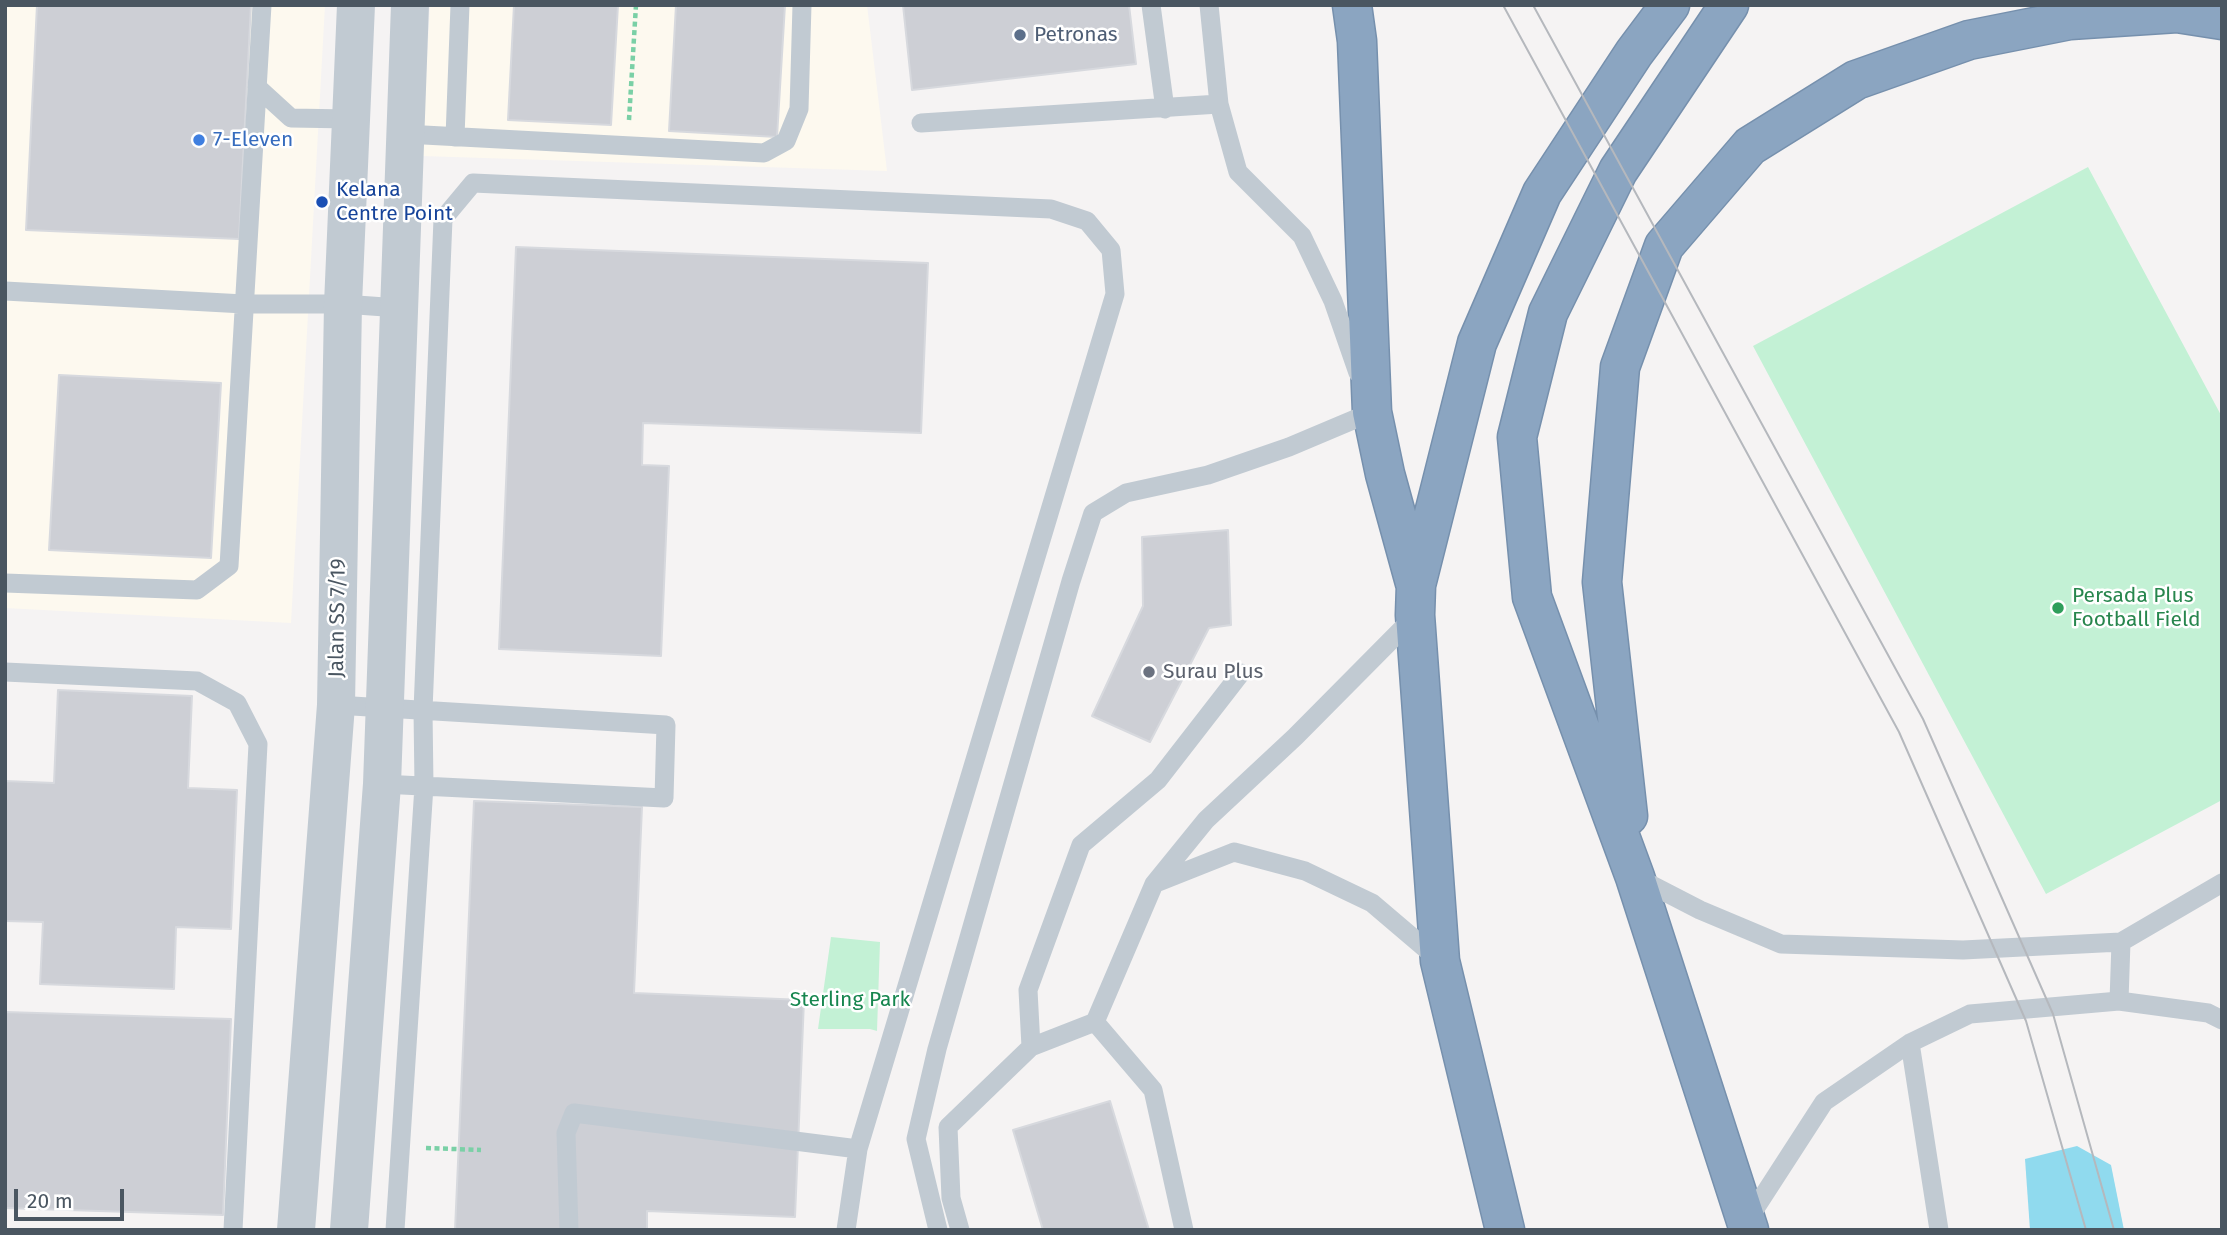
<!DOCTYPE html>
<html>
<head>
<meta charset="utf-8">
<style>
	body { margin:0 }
	#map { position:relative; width:2227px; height:1235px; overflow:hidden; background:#f5f3f3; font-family:"Fira Sans",sans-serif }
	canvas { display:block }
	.frame { position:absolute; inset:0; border:7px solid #4a5661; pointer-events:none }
	.scale { position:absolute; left:14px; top:1189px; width:110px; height:32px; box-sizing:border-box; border:4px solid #4a5661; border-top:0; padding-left:9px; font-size:21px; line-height:24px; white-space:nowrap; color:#4a5661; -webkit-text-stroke:5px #fff; paint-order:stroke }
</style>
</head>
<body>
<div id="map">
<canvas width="2227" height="1235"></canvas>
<div class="frame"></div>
<div class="scale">20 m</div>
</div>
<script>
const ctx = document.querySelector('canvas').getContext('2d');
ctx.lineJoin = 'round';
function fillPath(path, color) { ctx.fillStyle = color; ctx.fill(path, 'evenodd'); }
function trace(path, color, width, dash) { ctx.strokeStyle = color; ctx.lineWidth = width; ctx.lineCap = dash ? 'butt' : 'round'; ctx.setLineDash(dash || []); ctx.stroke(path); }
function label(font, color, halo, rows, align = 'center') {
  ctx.font = font + ' "Fira Sans",sans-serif'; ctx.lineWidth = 5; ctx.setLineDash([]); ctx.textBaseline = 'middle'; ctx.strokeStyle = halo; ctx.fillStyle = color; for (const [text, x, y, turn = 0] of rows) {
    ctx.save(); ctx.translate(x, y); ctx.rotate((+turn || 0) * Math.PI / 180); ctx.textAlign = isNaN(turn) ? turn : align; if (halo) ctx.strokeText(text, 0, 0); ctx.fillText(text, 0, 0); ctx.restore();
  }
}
const commercial = new Path2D(`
	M5 5H325L291 623 5 608Z
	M430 5H867L887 171 422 156Z`);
const green = new Path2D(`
	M2088 167 2222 417V800L2046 894 1753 346Z
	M831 937 880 942 877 1031 870 1029H818Z`);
const water = new Path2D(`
	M2077 1146 2111 1165 2124 1230H2030L2025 1159Z`);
const building = new Path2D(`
	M37 5H251L239 239 26 230Z
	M514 5H618L611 125 508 120Z
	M676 5H785L777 137 669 131Z
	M903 5H1129L1136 64 912 90Z
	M516 247 928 263 921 433 643 423 642 465 669 466 661 656 499 649Z
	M59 375 221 383 211 558 49 550Z
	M1228 530 1231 625 1209 628 1150 742 1092 716 1143 606 1142 537Z
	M58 690 192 696 188 788 237 790 231 929 176 927 174 989 40 984 43 922 5 921V781L54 783Z
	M474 801 642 807 634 993 804 1000 795 1217 647 1211V1230H455Z
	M5 1012 231 1019 223 1215 5 1208Z
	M1110 1101 1149 1230H1043L1013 1130Z`);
const path = new Path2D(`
	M629 120 636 5
	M426 1148 481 1150`);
const service = new Path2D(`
	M1151 5 1165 109
	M1209 5 1219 104 1238 172 1302 236 1333 301 1358 373
	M257 87 291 118 351 119
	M921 123 1219 104
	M405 134 764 153 786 141 799 109 802 5
	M455 137 460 5
	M5 291 244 304H343L399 308
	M5 583 197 590 229 566 262 5
	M5 672 197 681 237 703 258 744 233 1230
	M336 705 666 725 664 798 382 784
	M1636 877 1700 910 1781 944 1963 950 2121 942 2222 883
	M1156 883 1234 852 1305 871 1372 903 1439 960
	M2119 1001 2121 942
	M1095 1022 1153 1090 1184 1230
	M1910 1043 1939 1230
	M1031 1047 1028 990 1081 845 1158 780 1241 673
	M1747 1221 1824 1102 1910 1043 1970 1014 2119 1001 2208 1013 2222 1020
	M395 1230 424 786 423 710 443 219 473 183 1051 209 1087 221 1111 250 1115 294 858 1149 846 1230
	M569 1230 566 1133 574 1113 858 1149
	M938 1230 916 1139 937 1049 1071 581 1093 513 1126 493 1208 475 1289 447 1372 412 1371 408
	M960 1230 951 1198 948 1127 1031 1047 1095 1022 1154 884 1206 820 1295 737 1414 617`);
const tertiary = new Path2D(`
	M296 1230 336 705 343 304 356 5
	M349 1230 382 784 410 5`);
const motorway = new Path2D(`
	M1352 5 1357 41 1372 412 1385 474 1415 583
	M1729 5 1618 171 1548 313 1517 437 1532 597 1635 877 1749 1230
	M1628 816 1602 582 1620 367 1664 246 1750 146 1856 80 1969 40 2070 20 2177 13 2222 20
	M1505 1230 1440 961 1415 615 1416 585 1477 343 1542 193 1634 53 1670 5`);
const tram = new Path2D(`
	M1503 5 1899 732 2026 1021 2086 1230
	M1533 5 1923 719 2053 1014 2114 1230`);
const markers = [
	[1020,35,7,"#5c6f8a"],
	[199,140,7,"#3f7fe0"],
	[322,202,7,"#1a4fb4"],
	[2058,608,7,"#2e9e5b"],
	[1149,672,7,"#6b7280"]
];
const serviceNames = [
	["Petronas",1034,35]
];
const shopNames = [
	["7-Eleven",213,140]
];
const transitNames = [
	["Kelana",336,190],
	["Centre Point",336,214]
];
const leisureNames = [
	["Persada Plus",2072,596],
	["Football Field",2072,620]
];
const streetNames = [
	["Jalan SS 7/19",338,618,-89]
];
const worshipNames = [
	["Surau Plus",1163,672]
];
const parkNames = [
	["Sterling Park",850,1000]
];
fillPath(commercial, '#fdf9ef');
fillPath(green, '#c3f1d5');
fillPath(water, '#90daee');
fillPath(building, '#cdcfd5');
trace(building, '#d7d9de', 2);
trace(motorway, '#7690ad', 41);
trace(path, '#7ad0a6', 4.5, [5, 3.5]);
trace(service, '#c1cad2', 19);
trace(tertiary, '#c1cad2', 38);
trace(motorway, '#8ba5c1', 38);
trace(tram, '#b5b8bd', 2);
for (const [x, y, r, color] of markers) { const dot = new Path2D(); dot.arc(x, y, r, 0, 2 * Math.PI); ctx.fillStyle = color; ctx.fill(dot); trace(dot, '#fff', 2.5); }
label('21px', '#4e5e75', '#fff', serviceNames, 'left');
label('21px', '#366cbe', '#fff', shopNames, 'left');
label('21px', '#164399', '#fff', transitNames, 'left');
label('21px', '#27864d', '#fff', leisureNames, 'left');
label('21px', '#4a5661', '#fff', streetNames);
label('21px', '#5b616d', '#fff', worshipNames, 'left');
label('21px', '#17864f', '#fff', parkNames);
</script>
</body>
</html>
